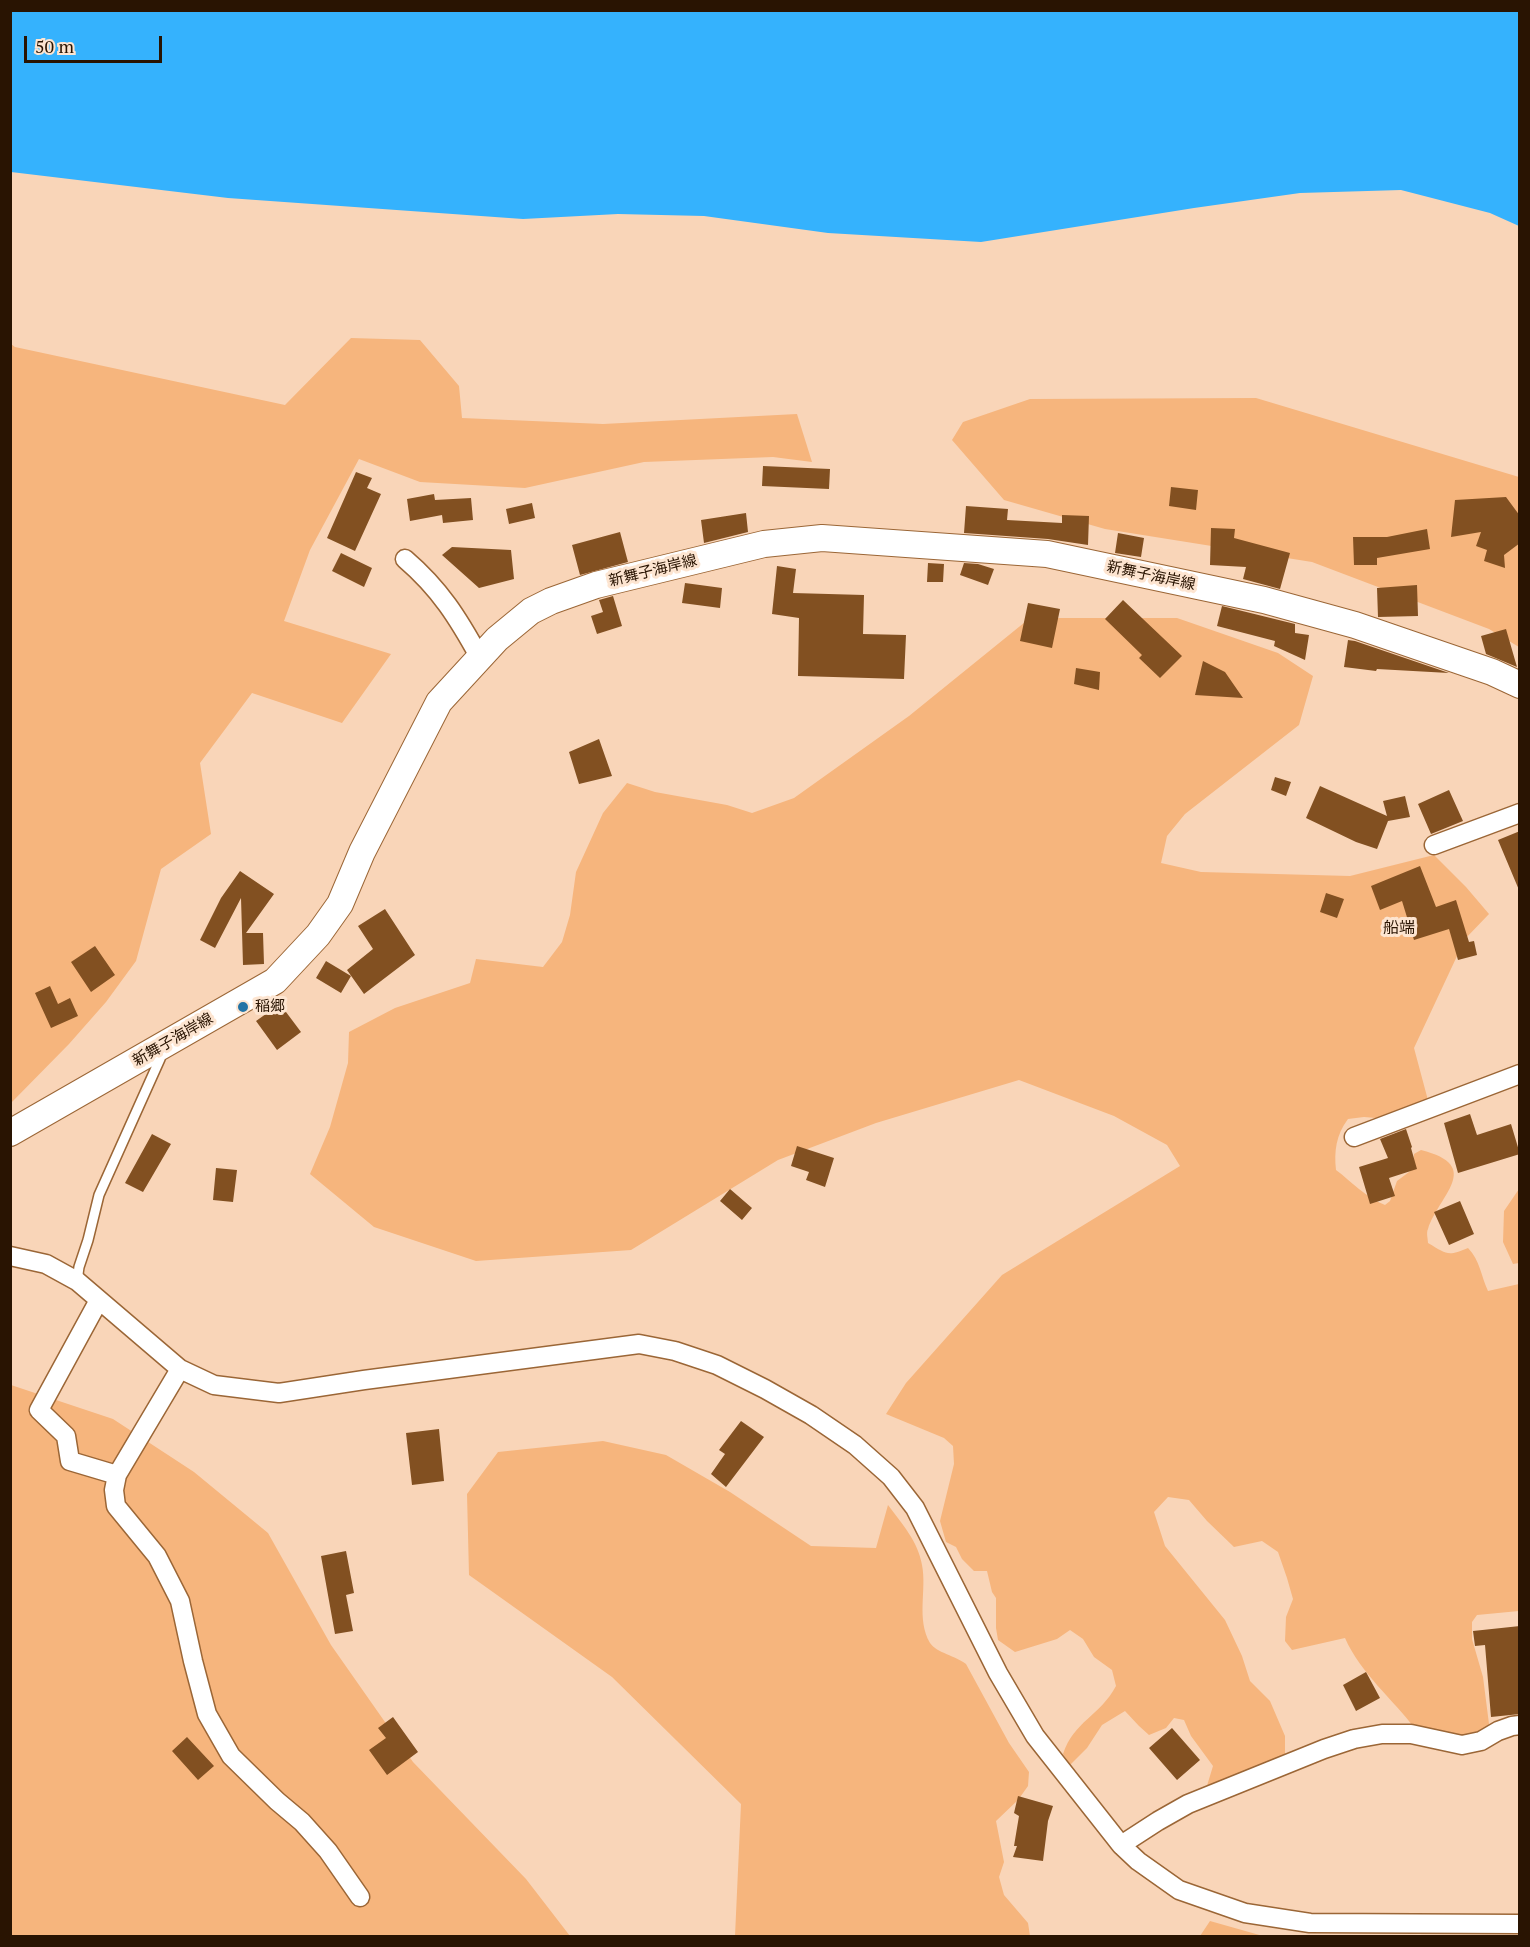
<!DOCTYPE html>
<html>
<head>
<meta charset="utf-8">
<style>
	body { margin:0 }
	#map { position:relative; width:1530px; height:1947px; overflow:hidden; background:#f9d5b8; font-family:"PT Serif",serif }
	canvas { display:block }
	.frame { position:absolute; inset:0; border:12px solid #291402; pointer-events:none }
	.scale { position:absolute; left:24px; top:36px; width:138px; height:27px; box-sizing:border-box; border:3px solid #291402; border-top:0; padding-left:8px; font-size:18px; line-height:21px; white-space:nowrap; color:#291402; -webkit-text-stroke:4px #fde5d1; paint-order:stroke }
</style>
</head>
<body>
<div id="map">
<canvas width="1530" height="1947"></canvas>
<div class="frame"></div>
<div class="scale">50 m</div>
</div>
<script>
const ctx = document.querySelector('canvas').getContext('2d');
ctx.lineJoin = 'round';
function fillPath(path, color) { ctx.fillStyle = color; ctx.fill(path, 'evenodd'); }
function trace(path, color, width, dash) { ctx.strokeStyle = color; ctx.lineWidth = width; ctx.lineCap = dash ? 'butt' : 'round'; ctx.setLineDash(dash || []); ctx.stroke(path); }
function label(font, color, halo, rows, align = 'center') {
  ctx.font = font + ' "PT Serif","Noto Sans JP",serif'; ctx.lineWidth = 6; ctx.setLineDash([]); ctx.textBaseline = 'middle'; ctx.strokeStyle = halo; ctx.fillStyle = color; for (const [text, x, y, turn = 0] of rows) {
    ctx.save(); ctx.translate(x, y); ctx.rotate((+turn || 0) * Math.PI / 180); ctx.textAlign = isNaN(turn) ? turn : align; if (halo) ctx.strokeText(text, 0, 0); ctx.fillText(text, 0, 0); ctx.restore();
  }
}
const green = new Path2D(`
	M351 338 420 340 459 386 462 418 603 424 797 414 812 462 773 457 644 462 525 488 420 482 359 459 310 550 284 621 391 654 342 723 252 693 200 763 211 834 161 869 136 961 106 1002 69 1044 11 1103V344L15 347 285 405Z
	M1256 398 1519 477V647L1489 629 1312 562 1105 529 1004 500 952 440 963 422 1030 399Z
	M1030 618H1177L1278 653 1313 676 1299 725 1185 814 1167 836 1161 863 1201 872 1350 876 1434 855 1466 887 1489 914 1465 939 1414 1048 1429 1104 1388 1119 1364 1117 1348 1119C1336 1135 1334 1151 1336 1170 1352 1182 1365 1197 1385 1205L1390 1201 1397 1181 1413 1169 1414 1154 1421 1150C1484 1166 1439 1195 1428 1229 1426 1233 1428 1239 1428 1243 1447 1254 1447 1257 1468 1248 1480 1260 1481 1276 1488 1291L1519 1284V1611L1477 1615 1472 1622V1639L1483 1677 1489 1724 1483 1735 1475 1744 1416 1730C1393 1699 1361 1674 1345 1638L1292 1650 1285 1641 1286 1617 1293 1599 1287 1578 1278 1552 1262 1541 1234 1547 1207 1521 1189 1500 1168 1497 1154 1512 1165 1546 1225 1620 1242 1656 1250 1681 1270 1701 1285 1736V1757L1206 1789 1213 1766 1191 1736 1184 1720 1174 1718 1166 1728 1149 1735 1139 1726 1125 1711 1102 1725 1087 1748 1070 1765 1063 1754C1074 1721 1100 1716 1116 1686L1112 1670 1094 1657 1083 1639 1070 1630 1057 1639 1015 1652 998 1640 996 1628V1598L992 1592 987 1571H974L962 1559 956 1547 946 1542 940 1521 954 1464 953 1446 944 1438 886 1414 906 1383 1002 1275 1180 1166 1167 1145 1114 1116 1019 1080 876 1123 778 1160 631 1250 476 1261 374 1227 310 1174 330 1127 348 1063 349 1032 395 1008 470 983 476 959 543 967 562 942 570 915 576 872 603 813 627 783 655 792 727 805 752 813 794 798 909 716Z
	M1519 1189V1263L1513 1264 1503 1242 1504 1211Z
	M11 1385 113 1419 194 1472 268 1533 331 1645 413 1762 526 1879 570 1936H11Z
	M603 1441 666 1455 730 1492 811 1546 876 1548 888 1505C902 1524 918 1541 922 1565 927 1590 916 1619 930 1643 937 1653 956 1656 966 1664L1009 1743 1029 1772 1028 1786 1018 1800 996 1821 1004 1862 999 1877 1004 1895 1028 1923 1030 1936H735L741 1804 612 1677 469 1575 467 1494 498 1452Z
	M1210 1921 1263 1936H1200Z`);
const water = new Path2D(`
	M11 10 1519 11V226L1490 213 1401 190 1300 193 1194 208 981 242 828 233 704 216 618 214 523 219 228 198 11 172Z`);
const building = new Path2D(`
	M763 466 830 469 829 489 762 486Z
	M356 472 372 478 367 488 381 494 355 551 327 538Z
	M1171 487 1198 490 1196 510 1169 506Z
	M434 494 435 500 471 498 473 520 443 523 442 515 410 521 407 499Z
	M1506 497 1520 516V543L1504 555 1505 568 1484 561 1487 550 1476 546 1481 532 1451 537 1455 500Z
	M532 503 535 518 509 524 506 509Z
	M966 506 1008 509 1007 520 1062 523V515L1089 516 1088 545 1048 539 964 533Z
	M746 513 748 532 704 543 701 520Z
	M1211 528 1235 529 1234 538 1290 553 1280 589 1243 579 1246 567 1210 565Z
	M1427 529 1430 549 1377 558V565H1354L1353 537H1387Z
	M620 532 628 562 580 575 572 545Z
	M1118 533 1144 538 1141 557 1115 553Z
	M452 547 511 550 514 579 479 588 442 555Z
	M341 553 372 568 364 587 332 571Z
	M928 563 944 564 943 582H927Z
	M964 563 978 564 994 569 988 585 960 575Z
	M777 566 796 569 793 593 864 595 863 634 906 635 904 679 798 676 799 618 772 614Z
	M685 583 722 588 720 608 682 603Z
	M1417 585 1418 616 1378 617 1377 588Z
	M613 596 622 626 597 634 591 616 603 612 599 600Z
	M1123 600 1182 656 1160 678 1139 658 1142 655 1105 619Z
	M1028 603 1060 609 1052 648 1020 641Z
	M1222 606 1295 624V633L1309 635 1305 660 1274 646 1275 641 1217 626Z
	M1506 629 1517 667 1486 654 1481 636Z
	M1348 640 1355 641 1449 673 1377 669 1376 671 1344 667Z
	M1203 661 1225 672 1243 698 1195 695Z
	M1076 668 1100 672 1099 690 1074 684Z
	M599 739 612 776 579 784 569 752Z
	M1275 777 1291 782 1286 796 1271 790Z
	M1320 786 1387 816 1383 801 1405 796 1410 817 1388 821 1377 849 1356 842 1306 818Z
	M1449 790 1463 821 1431 834 1418 804Z
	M1520 831V890H1519L1498 840Z
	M1420 866 1436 907 1456 900 1469 942 1474 941 1477 955 1458 960 1449 929 1414 940 1402 901 1380 910 1371 886Z
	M240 871 274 894 246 933H263L264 964 243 965 241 898 215 948 200 940 221 898Z
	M1326 893 1344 899 1337 918 1320 912Z
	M385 909 415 955 364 994 347 970 373 949 358 926Z
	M95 946 115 975 91 992 71 962Z
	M326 961 351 976 341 993 316 978Z
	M50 986 58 1004 70 998 78 1016 51 1028 35 993Z
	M280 1004 301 1032 277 1050 256 1021Z
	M1470 1114 1477 1135 1511 1124 1520 1154 1458 1173 1444 1123Z
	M1406 1129 1412 1147 1411 1148 1417 1169 1389 1178 1395 1196 1370 1204 1359 1167 1388 1158 1380 1139Z
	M152 1134 171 1144 143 1192 125 1183Z
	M797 1146 834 1158 825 1187 806 1180 809 1172 791 1166Z
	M216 1168 237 1170 233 1202 213 1200Z
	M730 1189 752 1208 742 1220 720 1201Z
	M1460 1201 1474 1234 1449 1245 1434 1212Z
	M741 1421 764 1437 726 1487 711 1474 725 1454 719 1450Z
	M439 1429 444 1481 412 1485 406 1433Z
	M346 1551 354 1593 346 1595 353 1631 335 1634 321 1556Z
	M1520 1626V1714L1491 1717 1485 1645 1475 1646 1473 1631Z
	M1366 1672 1380 1698 1356 1711 1343 1685Z
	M393 1717 418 1752 387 1775 369 1750 386 1738 378 1728Z
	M1172 1728 1200 1760 1177 1780 1149 1748Z
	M187 1737 214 1766 198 1780 172 1751Z
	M1018 1796 1053 1806 1048 1821 1043 1861 1013 1857 1017 1846H1014L1019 1816 1014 1813Z`);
const service = new Path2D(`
	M77 1281 79 1267 88 1240 99 1195 160 1059V1054`);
const minor = new Path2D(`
	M405 559C440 589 458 618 480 658
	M1434 845 1520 813
	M1354 1137 1520 1074
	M10 1256 46 1264 77 1281 180 1369 214 1385 279 1393 364 1380 639 1344 675 1351 717 1365 765 1389 811 1415 855 1445 891 1477 915 1508 998 1673 1035 1736 1121 1845 1138 1861 1179 1890 1245 1913 1310 1923 1520 1924
	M99 1300 39 1410 66 1436 70 1461 117 1475
	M180 1369 117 1475 114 1490 116 1506 157 1556 180 1601 193 1661 207 1714 231 1756 277 1801 302 1822 328 1851 360 1897
	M1121 1845 1158 1821 1188 1804 1324 1749 1354 1739 1382 1734H1411L1462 1745 1481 1741 1498 1731 1512 1726 1520 1725`);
const secondary = new Path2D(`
	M10 1133 275 981 318 935 340 904 362 852 439 702 497 639 531 611 551 601 596 585 764 544 822 538 1047 554 1264 600 1355 625 1492 672 1520 685`);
const markers = [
	[243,1007,6,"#2373a5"]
];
const streetNames = [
	["新舞子海岸線",653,571,-14],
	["新舞子海岸線",1151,576,12],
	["新舞子海岸線",173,1040,-30]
];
const poiNames = [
	["稲郷",255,1007]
];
const neighbourhoodNames = [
	["船端",1399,928]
];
fillPath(green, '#f6b57d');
fillPath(water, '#35b2fd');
fillPath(building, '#825021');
trace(service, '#9b6636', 12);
trace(minor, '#9b6636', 21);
trace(secondary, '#9b6636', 28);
trace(service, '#fff', 9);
trace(minor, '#fff', 18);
trace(secondary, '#fff', 26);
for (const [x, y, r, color] of markers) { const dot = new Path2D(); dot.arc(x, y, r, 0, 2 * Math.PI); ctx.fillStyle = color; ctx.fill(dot); trace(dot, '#fde5d1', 2); }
label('15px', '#291402', '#fde5d1', streetNames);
label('15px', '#291402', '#fde5d1', poiNames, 'left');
label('16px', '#291402', '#fde5d1', neighbourhoodNames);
</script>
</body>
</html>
